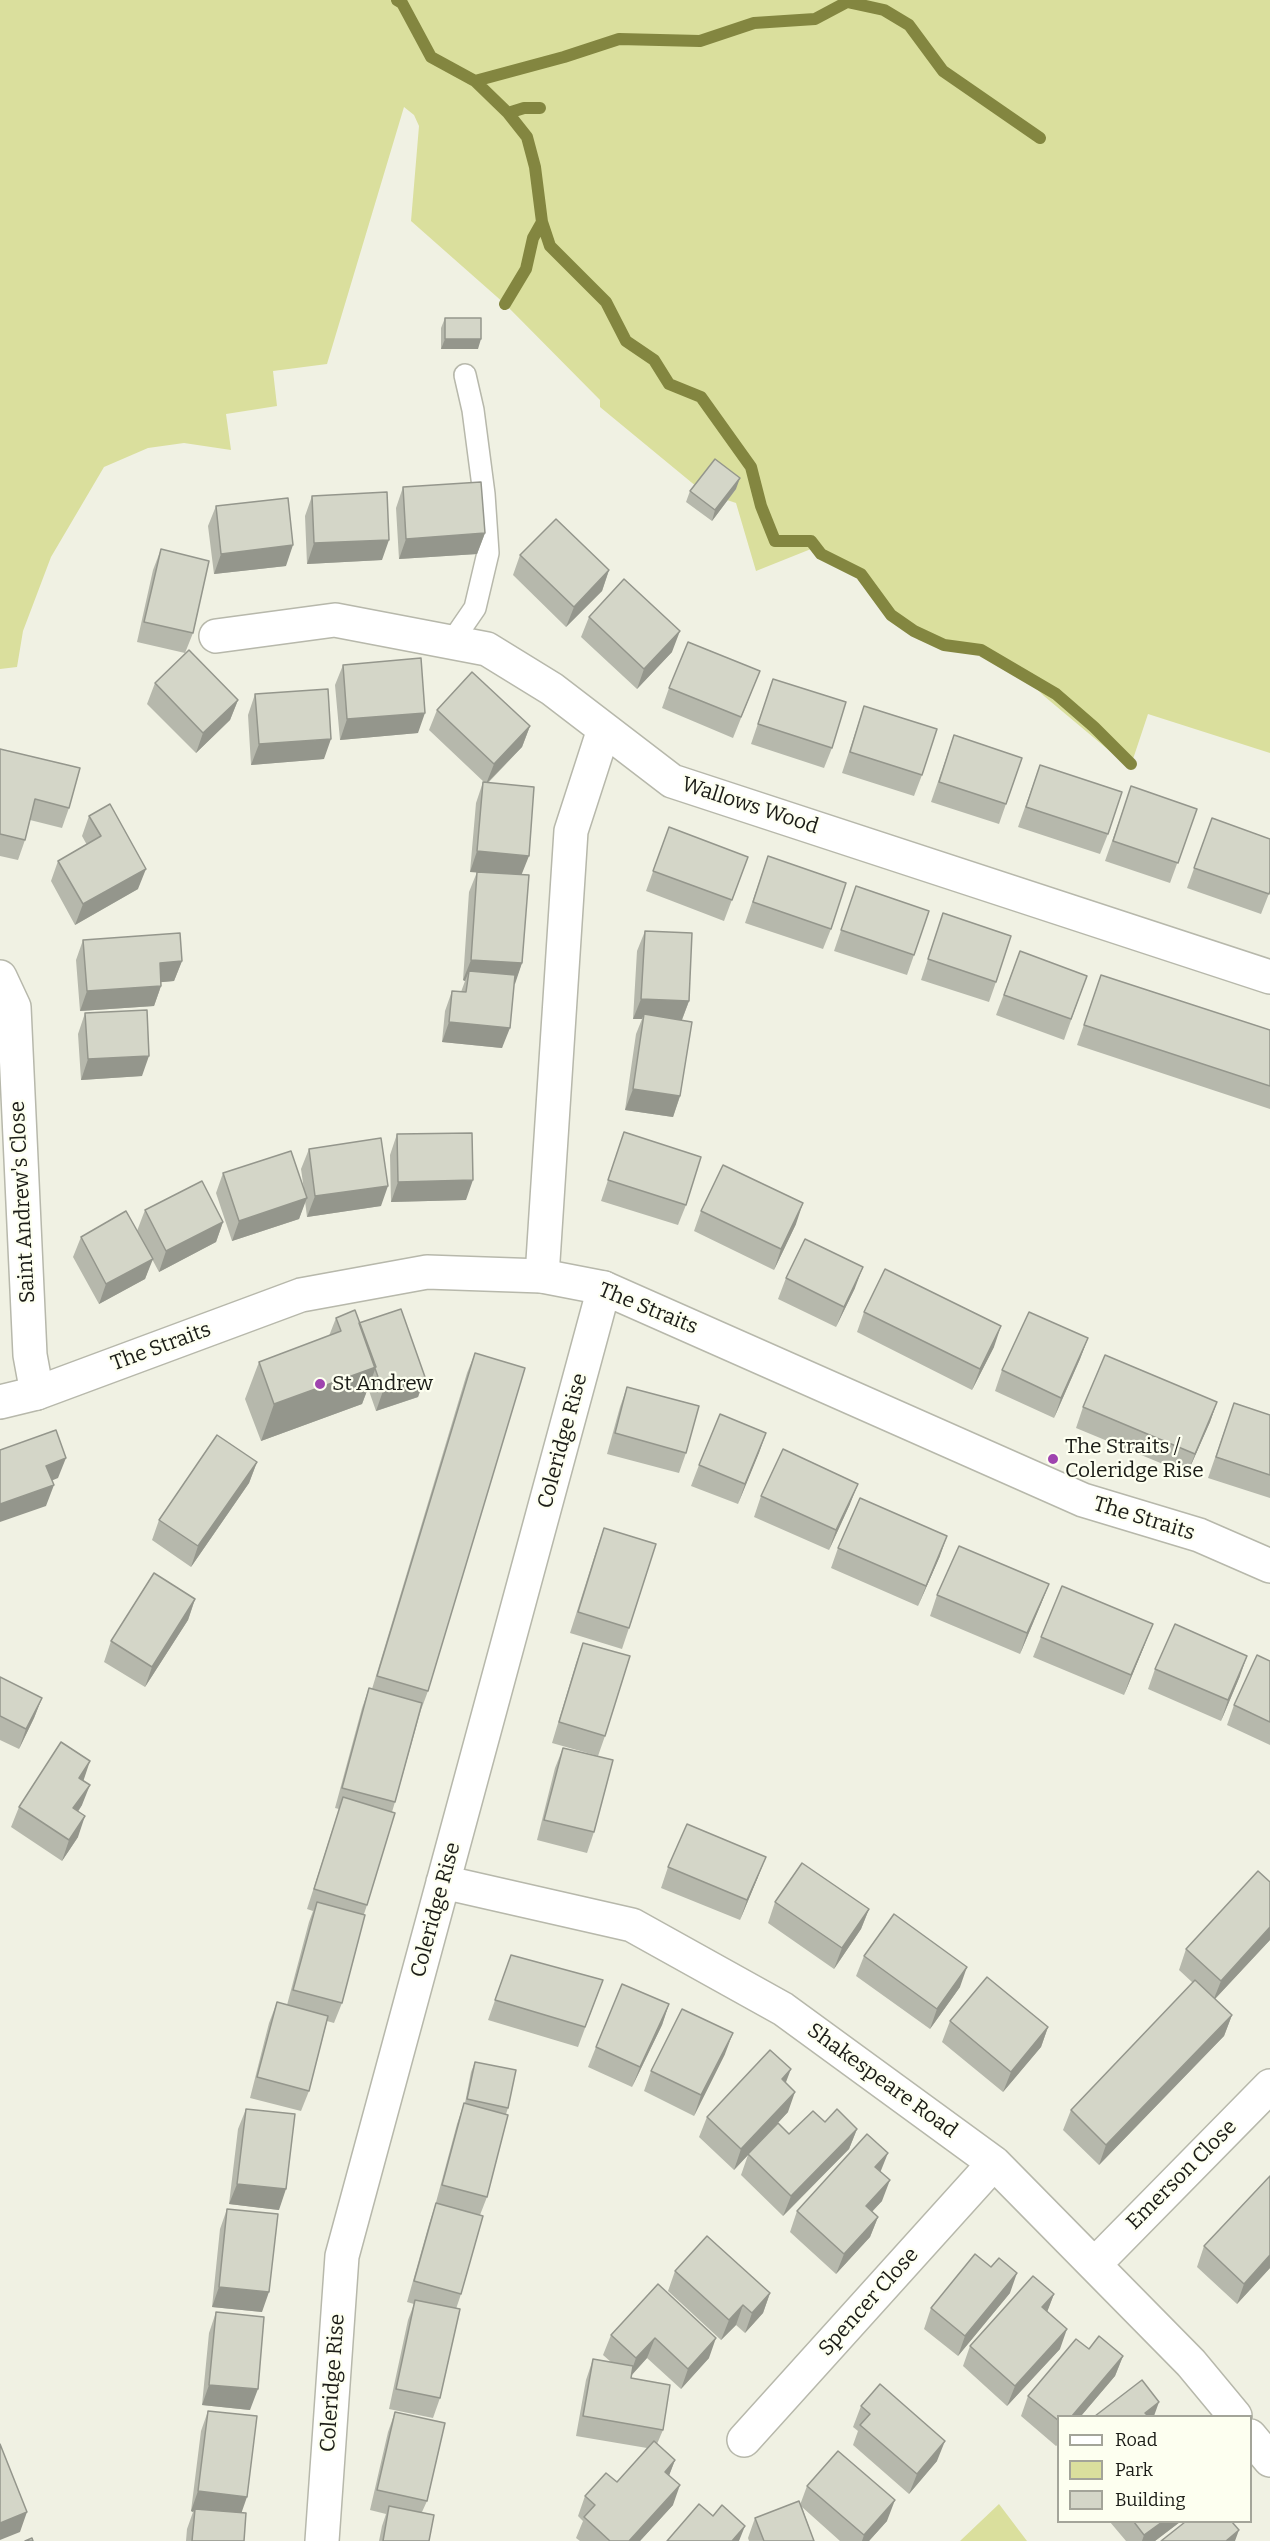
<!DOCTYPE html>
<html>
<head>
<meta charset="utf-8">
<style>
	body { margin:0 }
	#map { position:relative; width:1270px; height:2541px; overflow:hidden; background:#f0f1e3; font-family:Bitter,serif }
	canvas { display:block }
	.legend { position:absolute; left:1057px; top:2415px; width:195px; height:108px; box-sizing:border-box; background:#fdfff0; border:2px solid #a3a499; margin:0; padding:8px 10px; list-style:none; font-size:18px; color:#1b1c17 }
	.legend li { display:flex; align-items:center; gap:12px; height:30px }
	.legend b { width:30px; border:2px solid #a3a499 }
</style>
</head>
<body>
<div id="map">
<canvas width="1270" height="2541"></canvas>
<ul class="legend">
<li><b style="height:8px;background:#fff"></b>Road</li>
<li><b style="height:16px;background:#dadf9d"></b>Park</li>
<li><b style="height:16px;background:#d4d6c8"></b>Building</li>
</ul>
</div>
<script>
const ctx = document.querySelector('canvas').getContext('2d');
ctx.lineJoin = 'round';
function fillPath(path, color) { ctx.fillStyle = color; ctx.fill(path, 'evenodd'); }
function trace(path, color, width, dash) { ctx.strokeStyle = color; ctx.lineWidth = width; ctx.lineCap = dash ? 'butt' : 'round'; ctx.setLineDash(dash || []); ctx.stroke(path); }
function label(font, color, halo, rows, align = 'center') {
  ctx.font = font + ' Bitter,serif'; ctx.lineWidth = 4.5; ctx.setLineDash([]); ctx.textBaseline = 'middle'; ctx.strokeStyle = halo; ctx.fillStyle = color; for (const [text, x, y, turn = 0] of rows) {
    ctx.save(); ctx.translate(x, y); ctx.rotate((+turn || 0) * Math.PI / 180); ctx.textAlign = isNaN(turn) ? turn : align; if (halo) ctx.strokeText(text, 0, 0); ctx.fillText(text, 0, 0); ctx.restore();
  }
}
const green = new Path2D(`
	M0 0H1270V753L1148 714 1130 768 1044 696 1022 674 981 650 944 645 914 631 891 615 861 574 821 554 816 547 756 571 736 503 727 500 736 489 697 487 600 407V400L505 304 411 221 419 126 414 115 404 107 327 364 273 371 277 406 226 414 231 450 184 443 148 448 104 467 51 557 23 631 17 667 0 669Z
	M999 2504 1027 2541H960Z`);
const stream = new Path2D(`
	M397 0 402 3 431 57 475 81 564 57 619 39 700 41 754 23 815 19 847 2 884 10 909 25 943 71 1040 138
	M475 81 508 113 527 137 535 167 542 222 550 246 606 302 626 341 654 360 669 384 701 397 751 467 761 506 775 541H811L821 554 861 574 891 615 914 631 944 645 981 650 1056 694 1094 727 1131 764
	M508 113 524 108H540
	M505 304 526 269 533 238 542 222`);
const lane = new Path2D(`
	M451 643 475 608 488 553 484 494 473 410 465 375`);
const street = new Path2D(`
	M216 636 335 620 487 649 552 689 672 781 1270 977
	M0 977 14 1007 30 1355 37 1393
	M542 1276 571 831 604 729
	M443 1882 632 1925 783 2009 994 2163 1191 2363 1235 2416
	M1095 2264 1270 2086
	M1250 2436 1270 2460
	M744 2440 994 2163
	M322 2541 342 2256 604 1288`);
const secondary = new Path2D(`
	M0 1402 37 1393 301 1295 427 1272 542 1276 604 1288 1083 1500 1199 1535 1270 1566`);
const wall = new Path2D(`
	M445 318 478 349H441V328Z
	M403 487 485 533 477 554 399 559 396 508Z
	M736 489 712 521 686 502 690 491Z
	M312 496 382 560 307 564 305 516Z
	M216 506 286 566 214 574 208 526Z
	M161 549 193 633 185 653 137 642 153 570Z
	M520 555 609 570 602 591 566 627 513 575Z
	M589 617 672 652 637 689 581 637Z
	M343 665 418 733 340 740 335 685Z
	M773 679 832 748 824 768 751 744Z
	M155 683 238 700 230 720 196 753 147 704Z
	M669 688 752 691 733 738 662 708Z
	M255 694 324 759 251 765 248 715Z
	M864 706 922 775 914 796 842 773Z
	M437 710 530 726 522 747 488 783 522 875V963L514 984 502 1048 442 1042 445 1011 452 991 461 992 465 981 463 980 469 892 477 872H470L476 803 483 782 485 783 429 730Z
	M954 735 1022 758 999 824 931 802Z
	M0 749 69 808 62 828 30 820 25 840 18 860 0 856Z
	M1040 765 1108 834 1100 854 1018 827Z
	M1124 807 1197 809 1170 883 1105 861Z
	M89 816 138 889 75 925 51 881 58 861 87 845 82 836Z
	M1212 818 1270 891 1261 914 1187 888Z
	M669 827 748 857 724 921 646 891Z
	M768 856 831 929 823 949 745 923Z
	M856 886 914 955 907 975 834 951Z
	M943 913 996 982 989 1002 921 980Z
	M645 931 689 1001 682 1020 680 1096 673 1117 625 1110 636 1034 642 1019H633L637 951Z
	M83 940 182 961 174 981 161 982V986L154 1006 80 1011 76 960Z
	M1020 951 1087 976 1064 1040 996 1015Z
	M1101 975 1270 1030V1109L1077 1045Z
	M85 1013 142 1076 81 1080 78 1034Z
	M624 1132 686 1205 678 1225 601 1201Z
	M397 1134 466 1200 391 1202 390 1155Z
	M309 1149 381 1206 307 1217 305 1201 299 1219 232 1241 216 1193 223 1173 304 1190 301 1169Z
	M145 1210 223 1222 216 1242 159 1272 152 1259 145 1279 99 1304 73 1257 81 1237 137 1231Z
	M701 1211 796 1224 774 1270 694 1231Z
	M786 1278 855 1288 836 1327 778 1299Z
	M864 1312 994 1347 972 1390 857 1332Z
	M336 1318 359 1323 425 1377 418 1397 376 1411 368 1388 362 1404 261 1441 245 1399 259 1362 329 1336Z
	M1088 1338 1080 1359 1054 1418 995 1391 1002 1370Z
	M475 1353 428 1691 421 1710 395 1802 392 1812 367 1905 364 1914 342 2003 334 2023 327 2021 309 2091 301 2111 250 2098 269 2023 277 2002 287 2005 309 1922 313 1911 307 1909 339 1809 335 1808 362 1708 369 1688 372 1689 467 1373Z
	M627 1387 686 1453 679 1473 607 1454 620 1407Z
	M1217 1402 1210 1422 1187 1474 1076 1428 1083 1407Z
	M1270 1415V1498L1208 1478 1227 1423Z
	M766 1433 738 1504 691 1486 699 1465Z
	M257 1462 249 1483 191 1567 152 1540 159 1520Z
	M761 1496 850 1504 829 1550 754 1517Z
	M604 1528 629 1628 622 1649 570 1633 597 1548Z
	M838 1548 940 1556 918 1606 831 1568Z
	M1049 1584 1041 1604 1020 1654 930 1616 937 1595Z
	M195 1599 188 1620 145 1687 104 1662 111 1641Z
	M1041 1637 1145 1644 1124 1695 1033 1657Z
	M583 1643 605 1736 598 1756 552 1743 576 1663Z
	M1270 1661V1745L1227 1725 1234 1705Z
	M1155 1669 1240 1676 1221 1721 1148 1689Z
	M0 1677 42 1698 34 1718 19 1749 0 1740Z
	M563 1748 594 1832 587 1853 537 1840 555 1768Z
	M83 1780 82 1805 78 1812V1837L62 1861 11 1827 19 1807Z
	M668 1867 758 1877 740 1920 661 1888Z
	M1270 1882V1940L1215 1999 1232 2015 1224 2036 1099 2165 1063 2130 1071 2110 1193 1983 1179 1970 1186 1949Z
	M775 1902 869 1909 861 1929 834 1969 768 1923Z
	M511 1955 603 1980 578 2047 488 2020Z
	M864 1956 960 1987 930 2029 856 1976Z
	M669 2004 662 2025 632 2087 588 2067 596 2047Z
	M950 2021 1048 2027 1041 2047 1003 2092 942 2042Z
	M725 2054 694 2116 644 2091 651 2071Z
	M475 2062 508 2108 506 2114 487 2197 480 2215 461 2294 456 2309 440 2398 433 2418 389 2409 408 2320 414 2304 407 2302 429 2224 435 2206 457 2124 464 2103H465L471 2072Z
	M786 2083 788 2112 753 2150 789 2134 825 2122 857 2129 849 2149 783 2216 741 2175 748 2155 734 2170 699 2137 707 2117Z
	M246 2109 279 2210 229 2204 238 2129Z
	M881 2172 882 2201 872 2212 878 2217 870 2237 836 2274 790 2232 797 2211Z
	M1270 2176V2268L1237 2304 1197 2267 1204 2246Z
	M227 2209 262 2312 212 2307 220 2229Z
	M675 2271 770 2293 763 2313 745 2333 736 2325 721 2340 668 2291Z
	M658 2284 709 2358 681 2389 647 2358 631 2376V2378L663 2430 657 2444 675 2460 669 2475 673 2505 640 2541H580L576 2538 583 2521 578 2516 585 2496 617 2482 647 2448 576 2436 586 2380 593 2359 611 2362 603 2355 611 2335Z
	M1010 2293 958 2356 924 2329 931 2308Z
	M1054 2294 1047 2311 1060 2349 1007 2406 963 2366 970 2346Z
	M216 2312 250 2410 202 2405 209 2333Z
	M1089 2349 1123 2356 1115 2376 1081 2416H1059V2444L1056 2446 1021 2416 1028 2396Z
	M861 2406 937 2461 909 2494 853 2445 858 2431 853 2427Z
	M208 2411 242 2512 244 2541H186L187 2529 193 2512 191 2511 201 2431Z
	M395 2412 427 2501 422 2512 429 2541H379L382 2526 386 2514 370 2510 388 2432Z
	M807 2486 887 2521 869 2541H840L802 2507 814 2541H749L748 2538 755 2518 800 2505Z
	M1110 2522H1180L1155 2541H1126Z`);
const shadedWall = new Path2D(`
	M445 339H481L478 349H441Z
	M740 478 736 489 712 521 715 510Z
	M485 533 477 554 399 559 406 539Z
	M389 540 382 560 307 564 314 543Z
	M293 545 286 566 214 574 221 554Z
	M609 570 602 591 566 627 574 607Z
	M680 631 672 652 637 689 644 669Z
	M238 700 230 720 196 753 203 733Z
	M425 713 418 733 340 740 347 719Z
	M530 726 522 747 486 784 494 764Z
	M331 739 324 759 251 765 259 744Z
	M477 851 529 856 521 876 470 872Z
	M146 869 138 889 75 925 83 904Z
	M471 960 522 963 515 984 468 981 469 971 465 981 463 980Z
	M182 961 174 981 152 983 160 963Z
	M161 986 154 1006 80 1011 87 991Z
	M641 999 689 1001 681 1022 644 1014 642 1019H633Z
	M449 1022 510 1028 502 1048 442 1042Z
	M149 1056 142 1076 81 1080 88 1059Z
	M633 1089 680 1096 673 1117 625 1110Z
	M473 1180 466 1200 391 1202 398 1182Z
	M388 1186 381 1206 307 1217 315 1196Z
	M307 1198 299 1219 232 1241 239 1221Z
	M803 1203 796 1224 774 1270 781 1249Z
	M223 1222 216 1242 159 1272 166 1251Z
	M153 1259 145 1279 99 1304 106 1284Z
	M863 1267 855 1288 836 1327 844 1307Z
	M1001 1326 994 1347 972 1390 980 1369Z
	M1088 1338 1080 1359 1054 1418 1061 1398Z
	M376 1367 362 1404 261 1441 274 1404Z
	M425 1377 418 1397 376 1411 383 1391Z
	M1217 1402 1210 1422 1187 1474 1195 1454Z
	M766 1433 759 1453 738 1504 745 1484Z
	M66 1458 58 1478 39 1486 46 1466Z
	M257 1462 249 1483 191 1567 198 1546Z
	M858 1484 850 1504 829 1550 836 1530Z
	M54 1485 46 1506 0 1522V1504Z
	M947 1536 940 1556 918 1606 926 1586Z
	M1049 1584 1041 1604 1020 1654 1027 1633Z
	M195 1599 188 1620 145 1687 152 1667Z
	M1153 1624 1145 1644 1124 1695 1131 1675Z
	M1247 1656 1240 1676 1221 1721 1228 1700Z
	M42 1698 34 1718 19 1749 26 1729Z
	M90 1761 83 1782 79 1778Z
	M90 1785 82 1805 66 1829 73 1808Z
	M85 1816 78 1837 62 1861 69 1840Z
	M766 1857 758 1877 740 1920 747 1900Z
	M869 1909 861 1929 834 1969 842 1948Z
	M1270 1927V1940L1213 2001 1221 1981Z
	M967 1967 960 1987 930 2029 937 2009Z
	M669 2004 662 2025 632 2087 640 2067Z
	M1232 2015 1224 2036 1099 2165 1106 2145Z
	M1048 2027 1041 2047 1003 2092 1011 2072Z
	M733 2033 725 2054 694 2116 701 2095Z
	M791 2069 783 2090 782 2079Z
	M795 2092 788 2112 734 2170 741 2149Z
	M857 2129 849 2149 783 2216 791 2196Z
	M888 2153 880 2173 875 2167Z
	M890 2180 882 2201 858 2226 866 2206Z
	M237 2184 286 2189 279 2210 229 2204Z
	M878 2217 870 2237 836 2274 844 2254Z
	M1270 2255V2268L1237 2304 1244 2284Z
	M1017 2273 1010 2293 958 2356 965 2336Z
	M219 2287 269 2292 262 2312 212 2307Z
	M770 2293 763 2313 745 2333 752 2313Z
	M1054 2294 1046 2315 1042 2307Z
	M743 2305 736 2325 721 2340 729 2320Z
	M1067 2329 1060 2349 1007 2406 1015 2386Z
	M655 2338 647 2358 629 2378 636 2358Z
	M716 2338 709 2358 681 2389 688 2369Z
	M1123 2356 1115 2376 1081 2416H1072Z
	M209 2385 258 2389 250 2410 202 2405Z
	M1159 2402 1154 2416H1144L1145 2413Z
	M945 2441 937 2461 909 2494 917 2474Z
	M675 2460 667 2481 665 2472Z
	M680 2485 673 2505 640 2541H629Z
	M198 2491 247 2497 240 2517 195 2509 193 2512 191 2511Z
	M895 2500 887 2521 869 2541H862L864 2535Z
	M27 2512 20 2532 0 2540V2523Z
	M1162 2522H1180L1155 2541H1142L1144 2535Z
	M745 2526 739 2541H731Z
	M1239 2530 1235 2541H1226Z`);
const building = new Path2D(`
	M445 318H481V339H445Z
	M715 459 740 478 715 510 690 491Z
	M481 482 485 533 406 539 403 487Z
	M387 492 389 540 314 543 312 496Z
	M288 498 293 545 221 554 216 506Z
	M556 519 609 570 574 607 520 555Z
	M161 549 209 561 193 633 144 622Z
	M624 579 680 631 644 669 589 617Z
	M688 642 760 671 741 717 669 688Z
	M189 650 238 700 203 733 155 683Z
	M421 658 425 713 347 719 343 665Z
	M472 672 530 726 494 764 437 710Z
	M773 679 846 702 832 748 758 724Z
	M328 689 331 739 259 744 255 694Z
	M864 706 937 729 922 775 850 752Z
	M954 735 1022 758 1006 804 939 782Z
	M0 749 80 768 69 808 35 799 25 840 0 834Z
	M1040 765 1122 792 1108 834 1026 807Z
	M483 782 534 787 529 856 477 851Z
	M1131 786 1197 809 1178 863 1113 841Z
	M110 804 146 869 83 904 58 861 101 836 89 816Z
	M1212 818 1270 839V891L1269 894 1194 868Z
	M669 827 748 857 732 900 653 871Z
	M768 856 846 883 831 929 753 902Z
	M477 872 529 875 522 963 471 960Z
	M856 886 929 911 914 955 841 930Z
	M943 913 1011 936 996 982 928 959Z
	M645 931 692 933 689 1001 641 999Z
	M180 933 182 961 160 963 161 986 87 991 83 940Z
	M1020 951 1087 976 1071 1019 1004 995Z
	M469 971 515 975 510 1028 449 1022 452 991 466 992Z
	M1101 975 1270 1030V1086L1084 1025Z
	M147 1010 149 1056 88 1059 85 1013Z
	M644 1014 692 1022 680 1096 633 1089Z
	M624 1132 701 1157 686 1205 608 1180Z
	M472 1133 473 1180 398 1182 397 1134Z
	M381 1138 388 1186 315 1196 309 1149Z
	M291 1151 307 1198 239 1221 223 1173Z
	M723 1165 803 1203 781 1249 701 1211Z
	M202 1181 223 1222 166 1251 145 1210Z
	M126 1211 153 1259 106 1284 81 1237Z
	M805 1239 863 1267 844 1307 786 1278Z
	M885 1269 1001 1326 980 1369 864 1312Z
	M401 1309 425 1377 383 1391 359 1323Z
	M355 1310 376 1367 274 1404 259 1362 341 1331 336 1318Z
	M1029 1312 1088 1338 1061 1398 1002 1370Z
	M475 1353 525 1368 428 1691 377 1676Z
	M1105 1355 1217 1402 1195 1454 1083 1407Z
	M627 1387 699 1406 686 1453 615 1433Z
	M1234 1403 1270 1415V1475L1216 1457Z
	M720 1414 766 1433 745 1484 699 1465Z
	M56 1430 66 1458 46 1466 54 1485 0 1504V1450Z
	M217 1435 257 1462 198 1546 159 1520Z
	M783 1449 858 1484 836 1530 761 1496Z
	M860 1498 947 1536 926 1586 838 1548Z
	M604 1528 656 1544 629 1628 578 1612Z
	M959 1546 1049 1584 1027 1633 937 1595Z
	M154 1573 195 1599 152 1667 111 1641Z
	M1062 1586 1153 1624 1131 1675 1041 1637Z
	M1175 1624 1247 1656 1228 1700 1155 1669Z
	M583 1643 630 1656 605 1736 559 1722Z
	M1257 1655 1270 1661V1722L1234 1705Z
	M0 1677 42 1698 26 1729 0 1716Z
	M369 1688 422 1703 395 1802 342 1788Z
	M61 1742 90 1761 79 1778 90 1785 73 1808 85 1816 69 1840 19 1807Z
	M563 1748 613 1760 594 1832 544 1820Z
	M343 1797 395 1813 367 1905 314 1889Z
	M687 1824 766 1857 747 1900 668 1867Z
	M802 1863 869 1909 842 1948 775 1902Z
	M1258 1871 1270 1882V1927L1221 1981 1186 1949Z
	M317 1902 365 1915 342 2003 293 1990Z
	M894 1914 967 1967 937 2009 864 1956Z
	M511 1955 603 1980 585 2027 495 2000Z
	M987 1977 1048 2027 1011 2072 950 2021Z
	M1195 1980 1232 2015 1106 2145 1071 2110Z
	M622 1984 669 2004 640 2067 596 2047Z
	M277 2002 328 2016 309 2091 257 2077Z
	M682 2009 733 2033 701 2095 651 2071Z
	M770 2050 791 2069 782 2079 795 2092 741 2149 707 2117Z
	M475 2062 516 2070 508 2108 467 2099Z
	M464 2103 508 2115 487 2197 442 2185Z
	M246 2109 295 2114 286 2189 237 2184Z
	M837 2109 857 2129 791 2196 748 2154 778 2123 789 2134 813 2111 825 2122Z
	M867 2134 888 2153 875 2167 890 2180 866 2206 878 2217 844 2254 797 2211Z
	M1270 2176V2255L1244 2284 1204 2246Z
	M436 2203 483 2216 461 2294 414 2281Z
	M227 2209 278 2214 269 2292 219 2287Z
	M707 2236 770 2293 752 2313 743 2305 729 2320 675 2271Z
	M975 2254 991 2267 999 2258 1017 2273 965 2336 931 2308Z
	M1033 2276 1054 2294 1042 2307 1067 2329 1015 2386 970 2346Z
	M658 2284 716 2338 688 2369 655 2338 636 2358 611 2335Z
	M415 2300 460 2309 440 2398 396 2389Z
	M216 2312 264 2317 258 2389 209 2385Z
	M1099 2336 1123 2356 1072 2416H1059V2421L1028 2396 1076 2339 1089 2349Z
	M593 2359 633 2366 631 2378 670 2385 663 2430 583 2416Z
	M1142 2380 1159 2402 1145 2413 1148 2416H1095Z
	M880 2384 945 2441 917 2474 860 2425 870 2414 861 2406Z
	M208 2411 257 2416 247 2497 198 2491Z
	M395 2412 445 2423 427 2501 377 2490Z
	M654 2441 675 2460 665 2472 680 2485 629 2541H610L584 2517 595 2505 585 2496 606 2473 617 2482Z
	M0 2444 27 2512 0 2523Z
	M838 2451 895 2500 864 2535 807 2486Z
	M799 2501 814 2541H764L755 2518Z
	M699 2504 713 2516 722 2505 745 2526 732 2541H667Z
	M389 2506 434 2515 429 2541H383Z
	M195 2509 246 2513 244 2541H192Z
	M1134 2522H1162L1144 2535Z
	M1185 2522H1232L1239 2530 1226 2541H1161Z
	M32 2538 33 2541H25Z`);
const markers = [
	[320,1384,6,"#9f44af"],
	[1053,1459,6,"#9f44af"]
];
const streetNames = [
	["Wallows Wood",750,806,18],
	["Saint Andrew's Close",23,1202,-93],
	["The Straits",648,1309,22],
	["The Straits",161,1347,-20],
	["Coleridge Rise",563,1441,-75],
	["The Straits",1144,1519,17],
	["Coleridge Rise",436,1910,-75],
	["Shakespeare Road",882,2081,36],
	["Emerson Close",1182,2175,-45],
	["Spencer Close",869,2302,-48],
	["Coleridge Rise",333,2383,-86]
];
const poiNames = [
	["St Andrew",332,1384],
	["The Straits /",1065,1447],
	["Coleridge Rise",1065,1471]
];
fillPath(green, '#dadf9d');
trace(stream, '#838640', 12);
trace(lane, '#b7b8ab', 24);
trace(street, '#b7b8ab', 36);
trace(secondary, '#b7b8ab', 36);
trace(lane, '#fff', 21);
trace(street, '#fff', 33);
trace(secondary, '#fff', 33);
fillPath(wall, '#b6b8ac');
fillPath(shadedWall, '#94968c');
fillPath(building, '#d4d6c8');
trace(building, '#94968c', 1.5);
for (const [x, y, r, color] of markers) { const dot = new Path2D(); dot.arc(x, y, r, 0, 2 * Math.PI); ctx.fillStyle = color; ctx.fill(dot); trace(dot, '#fdfff0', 2); }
label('21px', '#1b1c17', '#fdfff0', streetNames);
label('21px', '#1b1c17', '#fdfff0', poiNames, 'left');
</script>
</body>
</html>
